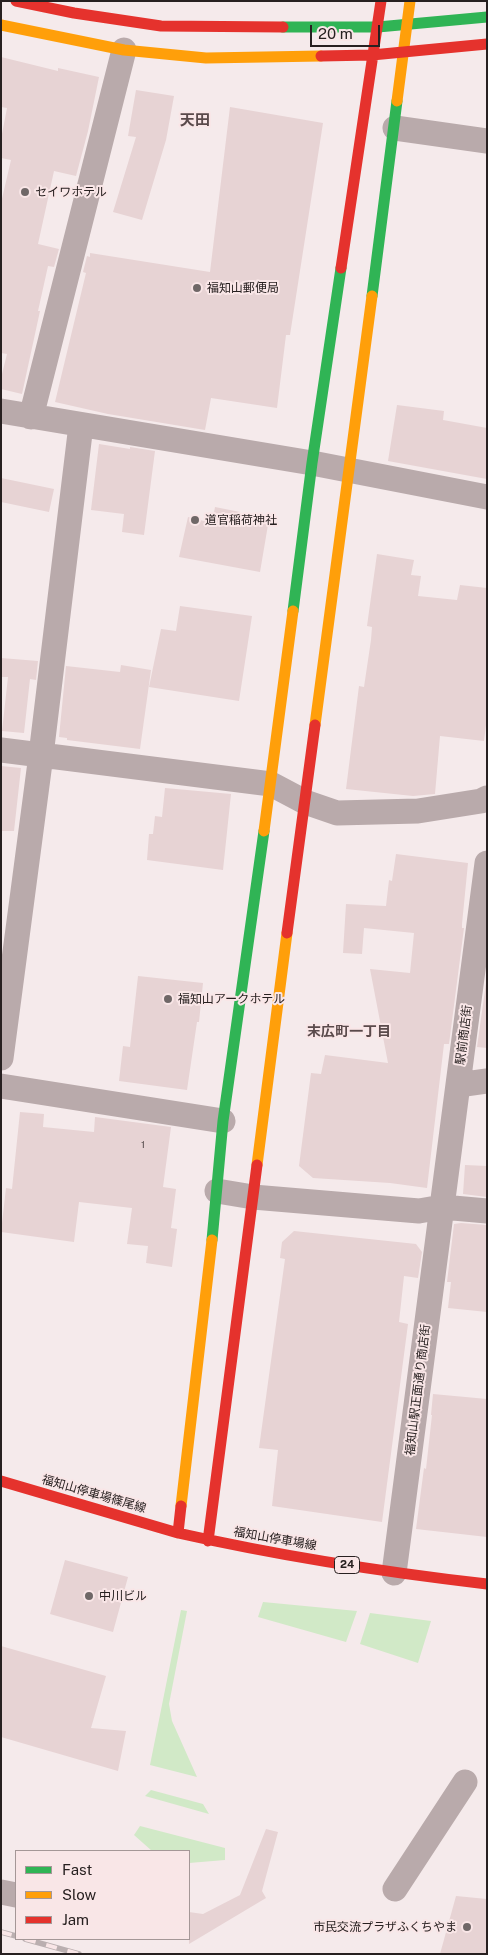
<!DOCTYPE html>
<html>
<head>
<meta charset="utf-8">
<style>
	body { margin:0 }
	#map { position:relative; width:488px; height:1955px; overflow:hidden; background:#f5eaeb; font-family:"Public Sans",sans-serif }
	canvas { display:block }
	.frame { position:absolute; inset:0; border:2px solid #272020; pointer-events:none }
	.legend { position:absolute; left:15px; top:1850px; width:175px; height:90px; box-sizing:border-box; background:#f9e6e7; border:1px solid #a59797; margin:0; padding:6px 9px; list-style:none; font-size:15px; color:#272020 }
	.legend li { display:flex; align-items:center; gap:10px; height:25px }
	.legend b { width:25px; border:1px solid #a59797 }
	.scale { position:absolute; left:310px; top:25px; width:70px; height:22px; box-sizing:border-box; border:2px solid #272020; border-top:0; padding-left:6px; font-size:15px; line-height:18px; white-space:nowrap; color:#272020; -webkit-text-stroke:4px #f9e6e7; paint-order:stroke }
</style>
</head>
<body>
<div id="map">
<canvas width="488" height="1955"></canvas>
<div class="frame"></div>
<ul class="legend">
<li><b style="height:6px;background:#30b455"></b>Fast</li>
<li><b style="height:6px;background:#ff9f0a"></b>Slow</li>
<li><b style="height:6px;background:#e5322d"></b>Jam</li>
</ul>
<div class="scale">20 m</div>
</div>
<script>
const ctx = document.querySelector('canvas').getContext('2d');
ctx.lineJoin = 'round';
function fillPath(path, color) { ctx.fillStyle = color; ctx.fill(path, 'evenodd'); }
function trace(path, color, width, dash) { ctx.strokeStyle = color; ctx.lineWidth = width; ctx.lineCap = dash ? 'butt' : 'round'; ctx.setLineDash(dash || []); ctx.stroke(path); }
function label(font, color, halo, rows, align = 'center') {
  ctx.font = font + ' "Public Sans","Noto Sans JP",sans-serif'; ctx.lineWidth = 4; ctx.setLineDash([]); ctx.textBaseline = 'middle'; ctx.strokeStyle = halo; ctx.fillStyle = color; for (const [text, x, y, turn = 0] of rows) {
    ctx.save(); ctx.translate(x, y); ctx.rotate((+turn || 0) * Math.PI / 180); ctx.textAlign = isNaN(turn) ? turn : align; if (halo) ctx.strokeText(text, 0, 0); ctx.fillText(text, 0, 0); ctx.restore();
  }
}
const green = new Path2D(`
	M263 1602 357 1611 346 1642 258 1617Z
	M181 1610 187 1611 169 1704 172 1721 197 1777 150 1765Z
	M370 1613 431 1621 418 1663 360 1644Z
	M151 1790 203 1804 209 1814 145 1796Z
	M140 1826 225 1848V1860L189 1863V1851H152L134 1835Z`);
const building = new Path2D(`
	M1 57 58 71V68L99 77 88 131 76 176 54 171 38 244 59 249 54 267 48 266 38 311H40L22 394 1 389V378L7 354 1 353V203L11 160 1 158V139L7 108 1 107Z
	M136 90 174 96 166 140 142 220 113 212 136 137 128 136Z
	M230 107 323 123 290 335H286L277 408 211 398 205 430 108 414 55 402 86 273 83 272 87 256 90 257V253L210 272Z
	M397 405 444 411 443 420 487 428V479L388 461Z
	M99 444 130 449V447L155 451 144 535 122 532 124 514 91 510Z
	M1 478 54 489 49 512 1 502Z
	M215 507 240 512V514L269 519 260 572 179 557 188 517 212 523Z
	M377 554 414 560 411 575 421 576 418 596 457 600 460 585 487 588V717L484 741 440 736 435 794 413 796 346 789 359 686 364 687 371 640 372 627 367 626Z
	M180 606 252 616 239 701 149 687 161 629 176 631Z
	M1 658 38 661 36 680 30 679 24 733 2 731 8 677H1Z
	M121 665 151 670 140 749 67 740V738L59 737 66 666 120 672Z
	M1 766 21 768 14 831H1Z
	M165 788 231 794 223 870 147 860 149 834H153L155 816 162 817Z
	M396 854 468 863 462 924V928H464L449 1044H444L427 1188 390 1183 313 1178 299 1166 311 1073 321 1074 325 1055 388 1063 370 969 410 973 414 933 364 928 362 954 343 953 346 904 386 906 389 880 392 881Z
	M138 976 203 983 199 1022H197L187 1090 119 1081 123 1046 130 1047Z
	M487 976V1048L477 1047Z
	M20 1112 44 1114 43 1127 94 1132 95 1117 171 1127 163 1187 176 1189 171 1228 177 1229 172 1267 146 1263 148 1246 127 1244 132 1208 79 1202 74 1242 1 1232 6 1188 12 1189Z
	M465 1165 487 1166V1197L463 1194Z
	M461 1223 487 1225V1312L448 1308 451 1282H447L454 1224Z
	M294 1231 416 1244 422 1252 418 1278 404 1276 399 1322 408 1324 382 1522 272 1506 278 1450 259 1448 285 1259 280 1258 282 1242Z
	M433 1394 487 1399V1537L416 1529 424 1468 426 1469 432 1415H431Z
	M65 1560 128 1577 113 1632 50 1614Z
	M1 1646 106 1676 91 1728 126 1731 118 1771 1 1737Z
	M266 1829 278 1832 262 1891 266 1898 189 1944V1912L203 1914 240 1895Z
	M456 1896 487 1899V1954H440Z`);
const street = new Path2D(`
	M395 128 487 141
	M1 411 312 463 487 497
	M31 417 124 50
	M1 750 271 784 305 802 337 813 418 811 481 801 487 798
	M1 1058 41 755 81 425
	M458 1085 487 1081
	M1 1086 223 1121
	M217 1191 253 1197 419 1211 442 1207 487 1211
	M394 1573 487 863
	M395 1889 465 1782
	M1 1892 16 1895`);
const fast = new Path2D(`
	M283 27H378L487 17
	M372 296 397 101
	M293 611 312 463 341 268
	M212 1240 223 1121 264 831`);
const slow = new Path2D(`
	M1 25 124 50 206 58 321 56
	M397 101 410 1
	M315 725 372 296
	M264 831 293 611
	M257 1165 287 933
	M181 1506 212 1240`);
const jam = new Path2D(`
	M16 1 74 13 161 26 283 27
	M321 56 372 55 487 44
	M341 268 381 1
	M287 933 315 725
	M1 1481 178 1533 181 1506
	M178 1533C280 1556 383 1572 487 1584
	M208 1541 257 1165`);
const rail = new Path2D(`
	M1 1932 16 1936
	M25 1939 79 1954`);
const markers = [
	[25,192,5,"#6f6767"],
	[197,288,5,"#6f6767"],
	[195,520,5,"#6f6767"],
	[168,999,5,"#6f6767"],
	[89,1596,5,"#6f6767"],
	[467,1927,5,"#6f6767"]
];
const numberNames = [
	["1",143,1145]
];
const shields = [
	[347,1565,25]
];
const shieldNames = [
	["24",347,1565]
];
const poiNames = [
	["セイワホテル",35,192],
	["福知山郵便局",207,288],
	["道官稲荷神社",205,520],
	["福知山アークホテル",178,999],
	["中川ビル",99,1596],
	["市民交流プラザふくちやま",457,1927,"right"]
];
const streetNames = [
	["駅前商店街",464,1035,-83],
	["福知山駅正面通り商店街",418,1390,-83],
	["福知山停車場篠尾線",94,1494,16],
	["福知山停車場線",275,1539,10]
];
const neighbourhoodNames = [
	["末広町一丁目",349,1032]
];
const quarterNames = [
	["天田",195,120]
];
fillPath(green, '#d1e9c7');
fillPath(building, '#e7d3d4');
trace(street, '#b9aaab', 25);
trace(fast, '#30b455', 11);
trace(slow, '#ff9f0a', 11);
trace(jam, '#e5322d', 11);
trace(rail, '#baafb0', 5.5);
trace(rail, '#f9e6e7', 4, [11]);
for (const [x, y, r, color] of markers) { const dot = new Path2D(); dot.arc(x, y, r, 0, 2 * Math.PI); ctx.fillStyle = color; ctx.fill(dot); trace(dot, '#f9e6e7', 2); }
label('10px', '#584e4e', null, numberNames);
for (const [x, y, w] of shields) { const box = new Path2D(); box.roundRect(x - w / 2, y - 8.5, w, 17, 4); ctx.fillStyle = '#f9e6e7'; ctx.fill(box); trace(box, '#272020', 1); }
label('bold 11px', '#272020', null, shieldNames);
label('12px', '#272020', '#f9e6e7', poiNames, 'left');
label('12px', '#272020', '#f9e6e7', streetNames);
label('bold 14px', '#5a4a4b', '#f9e6e7', neighbourhoodNames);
label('bold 15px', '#5a4a4b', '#f9e6e7', quarterNames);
</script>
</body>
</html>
